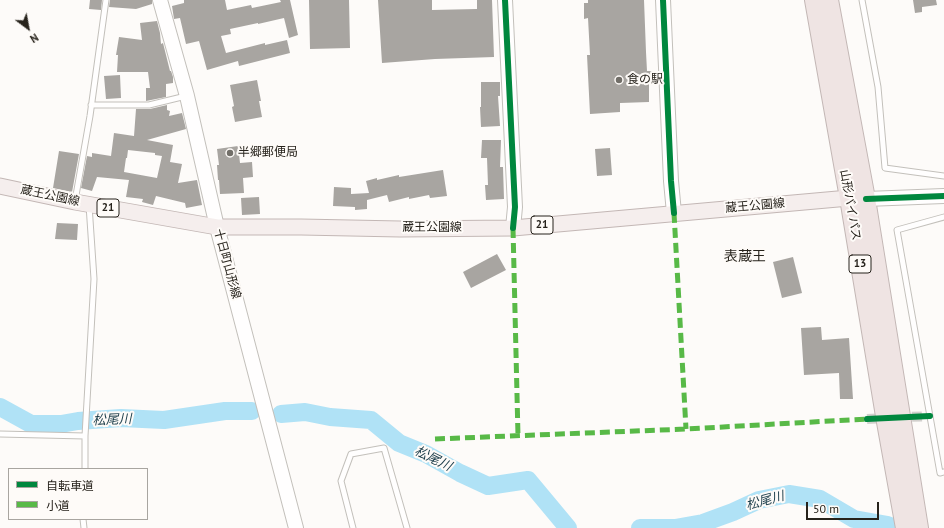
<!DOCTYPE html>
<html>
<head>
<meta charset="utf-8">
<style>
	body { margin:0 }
	#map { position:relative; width:944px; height:528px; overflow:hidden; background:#fdfbf9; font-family:"PT Sans","Noto Sans JP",sans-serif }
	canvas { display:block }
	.legend { position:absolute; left:8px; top:468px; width:140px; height:52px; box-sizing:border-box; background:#fefbf8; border:1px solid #a8a5a0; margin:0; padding:5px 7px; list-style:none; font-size:12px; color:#27231c }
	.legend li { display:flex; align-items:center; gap:8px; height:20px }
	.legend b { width:20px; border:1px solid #a8a5a0 }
	.north { position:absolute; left:8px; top:8px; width:40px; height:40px; -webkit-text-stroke:3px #fefbf8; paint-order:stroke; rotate:148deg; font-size:11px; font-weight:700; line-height:16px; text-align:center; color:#27231c }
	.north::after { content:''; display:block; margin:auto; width:14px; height:18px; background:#27231c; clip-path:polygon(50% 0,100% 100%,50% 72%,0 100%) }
	.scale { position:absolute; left:806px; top:502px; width:73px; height:18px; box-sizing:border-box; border:2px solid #27231c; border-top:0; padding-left:5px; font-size:12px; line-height:14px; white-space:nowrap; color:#27231c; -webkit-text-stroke:3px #fefbf8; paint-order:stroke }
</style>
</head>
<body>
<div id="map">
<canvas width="944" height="528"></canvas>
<ul class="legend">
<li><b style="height:5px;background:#00873e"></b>自転車道</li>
<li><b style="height:5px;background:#58b947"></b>小道</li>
</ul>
<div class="north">N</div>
<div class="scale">50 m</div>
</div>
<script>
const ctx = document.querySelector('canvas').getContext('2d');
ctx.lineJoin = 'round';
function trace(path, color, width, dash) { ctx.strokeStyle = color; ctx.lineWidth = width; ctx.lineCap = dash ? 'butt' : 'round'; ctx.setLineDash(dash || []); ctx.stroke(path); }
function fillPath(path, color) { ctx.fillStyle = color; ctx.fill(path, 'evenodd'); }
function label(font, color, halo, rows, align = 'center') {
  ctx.font = font + ' "PT Sans","Noto Sans JP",sans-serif'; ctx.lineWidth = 4; ctx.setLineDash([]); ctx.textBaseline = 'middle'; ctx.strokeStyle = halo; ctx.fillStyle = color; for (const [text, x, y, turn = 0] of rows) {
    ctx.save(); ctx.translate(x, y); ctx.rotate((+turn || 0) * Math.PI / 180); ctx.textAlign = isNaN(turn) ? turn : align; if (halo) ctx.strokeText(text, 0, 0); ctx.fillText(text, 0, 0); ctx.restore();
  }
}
const river = new Path2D(`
	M0 407 31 424H61L78 421 121 418 164 420 225 411H252
	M281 414 305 412 330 417 371 420 399 443 426 454 460 473 488 486 528 480 568 528
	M640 528H675L703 523 733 512 759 500 789 494 820 499 854 519 888 525`);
const building = new Path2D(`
	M90 0H102L101 10 89 9Z
	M110 0H152V4L136 9 109 7Z
	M184 0H225L227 10 251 5 252 8 281 2 280 0H290L298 35 289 38 284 18 258 24V23L230 29 231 34 221 36 226 53 265 43V45L287 40 290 53 239 66 238 61 207 70 199 41 186 44 180 18 174 19 172 6 184 3Z
	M309 0H349L350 48 310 49Z
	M378 0H432V10L477 9V0H492L494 57 435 59 382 63Z
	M588 0H644L646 52 647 71H654L656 79 654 83H649V102L620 103V112L590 114 587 55H590L588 18 584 19V3H588Z
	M913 0H936L937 5 922 7V12L915 13Z
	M157 21 160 33 161 44 163 43 170 71H171L173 77V83L166 84V97L146 101V88H150L148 72H117L118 55H116L119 37 142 40 140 23Z
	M120 75 121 98 106 99 104 76Z
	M257 80 261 101H259L262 117 235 122 232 107 234 106 230 85Z
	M481 82H500V96H498L500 126 481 127 480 107H481Z
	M167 105V110L170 111 169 116 182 113 186 129 147 140 173 145 170 162 182 164 178 183 197 180 202 205 186 208 185 203 156 196 153 205 142 202 143 199 126 197 129 180 97 177 92 191 81 188 87 156 92 157V153L111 156 114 133 134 136 136 109H150ZM128 150 155 153V155L162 156 157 178 124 172 126 158H127Z
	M482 140H501L500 167H503L504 199 486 200 485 185H488L487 158H481Z
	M238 146 240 163 252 162 253 177 243 178 244 193 220 194 219 180H218L217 165H219L217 149Z
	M610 148 612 175 597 176 595 149Z
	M59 151 79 154 72 192 53 188Z
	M443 170 447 196 430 198 429 195 409 199V197L389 202 387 195 367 200V209L355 210V207L333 206 334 187 351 188V194L369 193 366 181 377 178V180L399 175V177Z
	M259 197 260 214 242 215 241 198Z
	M57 223 78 224 77 240 55 239Z
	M497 254 506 270 471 288 463 272Z
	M793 257 802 293 782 298 773 262Z
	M821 327 822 340 849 338 853 399H840L839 373 804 375 801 328Z`);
const streetTunnel = new Path2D(`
	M867 419 930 416`);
const lane = new Path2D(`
	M862 0 878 87 885 168 944 176
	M91 105H149L186 96
	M75 201 90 116 106 0
	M944 217 897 230 940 473 944 472
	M0 434 85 436
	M85 469V436L94 279 89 205
	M83 519 84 528
	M353 528 341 481 351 454 384 448 407 528`);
const secondary = new Path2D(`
	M160 0 187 96 217 227 296 528
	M505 0 515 207 513 228
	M663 0 671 181 674 213
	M866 199 944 196`);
const primary = new Path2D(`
	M0 186 75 202 217 227H301L400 229 513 228 849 198 861 199`);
const highway = new Path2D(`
	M814 0 849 198 886 422 905 528
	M829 0 866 199 919 528`);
const quiet = new Path2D(`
	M674 213 686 429
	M513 228 518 436
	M435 439 686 429 867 419`);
const cycleway = new Path2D(`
	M505 0 515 207 513 228
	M663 0 671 181 674 213
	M866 199 944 196
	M867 419 930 416`);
const markers = [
	[619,80,4,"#726f69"],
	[230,153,4,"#726f69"]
];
const shields = [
	[108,208,22],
	[542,225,22],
	[860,264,22]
];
const shieldNames = [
	["21",108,208],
	["21",542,225],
	["13",860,264]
];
const poiNames = [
	["食の駅",627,80],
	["半郷郵便局",238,153]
];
const streetNames = [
	["蔵王公園線",50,196,12],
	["山形バイパス",850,205,80],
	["蔵王公園線",755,206,-5],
	["蔵王公園線",432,228],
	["十日町山形線",227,264,75]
];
const waterNames = [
	["松尾川",112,420,-2],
	["松尾川",433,459,26],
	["松尾川",765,501,-15]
];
const quarterNames = [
	["表蔵王",745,257]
];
trace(river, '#b0e2f6', 18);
fillPath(building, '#a8a5a1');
trace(streetTunnel, '#d2d0cd', 10, [10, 5]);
trace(lane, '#c3c0bb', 7);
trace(secondary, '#c3c0bb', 16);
trace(primary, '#c3b7b5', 17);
trace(highway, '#c3b7b5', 20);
trace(lane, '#fffefe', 5);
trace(secondary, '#fffefe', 14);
trace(primary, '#f5eeed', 15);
trace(highway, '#efe4e3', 18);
trace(quiet, '#58b947', 5, [10, 5]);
trace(cycleway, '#00873e', 6);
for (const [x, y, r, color] of markers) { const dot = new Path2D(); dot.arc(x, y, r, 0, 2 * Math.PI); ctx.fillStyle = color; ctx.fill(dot); trace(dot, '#fefbf8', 1.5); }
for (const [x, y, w] of shields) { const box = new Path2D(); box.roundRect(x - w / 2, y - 9, w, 18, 3); ctx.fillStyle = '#fefbf8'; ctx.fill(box); trace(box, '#27231c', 1); }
label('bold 11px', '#27231c', null, shieldNames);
label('12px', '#27231c', '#fefbf8', poiNames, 'left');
label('12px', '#27231c', '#fefbf8', streetNames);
label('italic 13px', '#193b48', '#fefbf8', waterNames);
label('14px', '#27231c', '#fefbf8', quarterNames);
</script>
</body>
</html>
